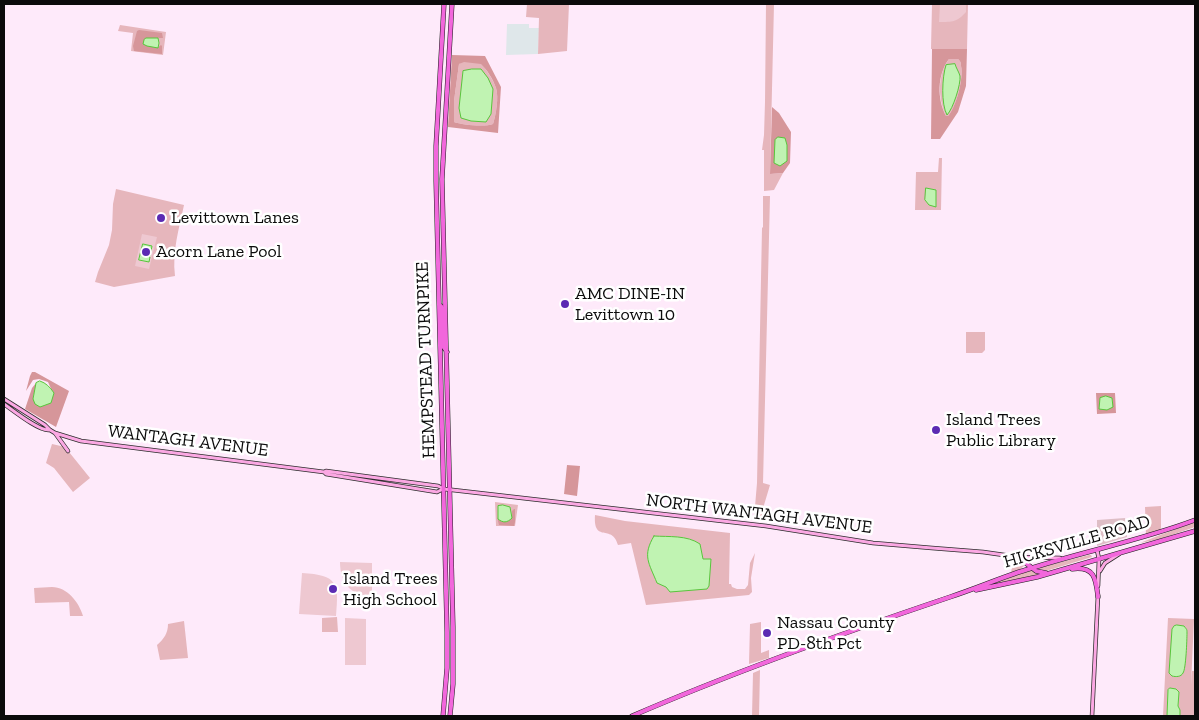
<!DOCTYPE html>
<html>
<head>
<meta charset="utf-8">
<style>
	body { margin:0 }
	#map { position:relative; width:1199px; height:720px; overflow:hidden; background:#feeafa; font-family:"Zilla Slab",serif }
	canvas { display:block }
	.frame { position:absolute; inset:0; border:5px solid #0b0b0b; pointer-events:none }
</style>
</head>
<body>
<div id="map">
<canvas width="1199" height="720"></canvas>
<div class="frame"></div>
</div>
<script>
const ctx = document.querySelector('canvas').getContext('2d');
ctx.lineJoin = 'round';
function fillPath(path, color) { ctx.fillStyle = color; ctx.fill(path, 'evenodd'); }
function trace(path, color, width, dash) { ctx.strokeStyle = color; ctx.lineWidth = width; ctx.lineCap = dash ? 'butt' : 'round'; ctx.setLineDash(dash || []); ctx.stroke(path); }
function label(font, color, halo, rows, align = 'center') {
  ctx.font = font + ' "Zilla Slab",serif'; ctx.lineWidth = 5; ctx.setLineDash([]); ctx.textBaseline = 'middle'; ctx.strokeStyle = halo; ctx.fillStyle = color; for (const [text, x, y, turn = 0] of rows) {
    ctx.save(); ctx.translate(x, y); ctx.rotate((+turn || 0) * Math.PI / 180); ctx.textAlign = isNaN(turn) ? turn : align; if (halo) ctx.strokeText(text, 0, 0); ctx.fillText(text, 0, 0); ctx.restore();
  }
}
const industrial = new Path2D(`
	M507 24H529V28H539L538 54 506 55Z`);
const green = new Path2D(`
	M527 4H569L567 51 538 54 539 18 526 17Z
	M766 4H774L770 174 783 173 774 190 764 191V150H762L764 135 765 102Z
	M932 4H968L967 49H931Z
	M120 25 166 32 163 55 131 51 133 33 118 31Z
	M949 59H958C960 61 961 62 961 66 964 77 956 108 948 116H946C938 98 937 76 949 59Z
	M464 61 481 63C487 71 493 79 496 88 499 97 496 115 493 124 485 127 462 125 454 122V101L459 64Z
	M939 158H942L941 210H915L916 172H938Z
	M116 189 184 205C179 229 172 251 175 276L114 287 95 282 98 272 109 245 112 230 113 204Z
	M763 196H770L763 483 770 485 764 505V518H754L757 483 762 228 763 227Z
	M966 332H985V350L982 353H966Z
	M52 444 65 447 90 478 73 492 54 468 46 463Z
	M495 502 518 505 515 526H496Z
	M1161 506V530L1146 535 1145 507Z
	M595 515 625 521 730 533 729 584H731L732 587 737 589H745L748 585 750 563 755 553 751 578 752 592 749 595 646 605 631 543 618 545C612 523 593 544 595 515Z
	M1195 522V527L1160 539 1140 543 1160 535Z
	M1089 555H1091L1092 557 1046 571 1038 568Z
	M1013 560 1023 563 1024 566 1019 570 1011 573Z
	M1032 570 1039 574 1037 576 1002 583 990 584Z
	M52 587C67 587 79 602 83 616H70L69 602 35 603 34 588Z
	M337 617 338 632H322V618Z
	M1168 618 1194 619 1191 685 1192 671H1195V716H1180V710L1178 706 1179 692 1168 690 1167 716H1163Z
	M184 621 188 658 160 660 157 645C164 639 168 633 168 624Z
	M761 622V653L769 650V658L749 664 750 624Z
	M760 670 759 716H752L753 673Z`);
const forest = new Path2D(`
	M139 30 162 33 163 38H152L157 48 161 45 162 46V54L134 51 133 46 137 31Z
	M932 49H967L966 86 958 112 940 139H931ZM949 59H958C960 61 961 62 961 66 964 77 956 108 948 116H946C937 99 937 75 949 59Z
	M452 55 485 56 501 87 498 133 448 127ZM464 62 481 64C487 70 493 79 496 88 499 97 496 115 493 124 485 127 462 125 454 122V101L459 64Z
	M772 107 779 113 791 132 790 163 783 173 770 174Z
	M32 372H35L69 391 56 427 25 409 32 388 36 383 33 399 51 403 53 393 48 382 39 379 33 380 26 391 30 376Z
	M1096 393H1115L1116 413 1097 414Z
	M567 465 580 466 577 496 564 494Z
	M514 509H515V522L514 526 499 525 497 517 498 519 512 518V511Z`);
const cemetery = new Path2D(`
	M1125 518 1127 537 1097 546V520Z`);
const pitch = new Path2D(`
	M940 4H966V12C957 22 953 22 939 22Z
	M142 234 157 237 149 269 135 266Z
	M340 562 372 563V596C351 596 340 583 340 562Z
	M302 573C338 575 339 583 336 616L299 614Z
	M345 618 366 619V665H345Z`);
const water = new Path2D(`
	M146 38H158L159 43 158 48 147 46 143 44 144 40Z
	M955 64C956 68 959 72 960 76 961 84 953 109 947 115 941 104 942 77 946 65Z
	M472 69H481L488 78 493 89 491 114 486 122 471 121 461 118 459 108 463 71Z
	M778 137 785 138 787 145V161L780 166 774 163 775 140Z
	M926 188 936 190V207L929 205 925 200Z
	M143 244 152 246 150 256H148L150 257 149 262 139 260Z
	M40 381C46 383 50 387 54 393L51 403 40 407 35 404 33 399 36 383Z
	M1106 396 1112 398 1113 407 1107 410 1099 409 1100 398Z
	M503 505 510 507 512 518C507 523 503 523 498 519V506Z
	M654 536C669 537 687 535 700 544L703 559H711L709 586 707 589 670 592 666 587 657 583C649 563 642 556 654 536Z
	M1177 625 1184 626C1187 630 1187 629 1187 633 1187 639 1186 669 1183 673 1181 677 1176 677 1172 676L1169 673 1172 629 1174 626Z
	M1170 688 1176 689 1179 692 1178 706 1180 710V716H1167L1168 690Z`);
const secondary = new Path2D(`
	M4 399 45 425 50 430 55 433 81 441 324 472 326 471 438 486 444 489 766 526 873 543 932 548 983 552 1018 557 1060 558
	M4 404C14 411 39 431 49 430
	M55 433 68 451
	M324 472 326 474 437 492 443 489
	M1097 550 1099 559 1098 586
	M1100 571 1105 563 1119 554
	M1092 716 1098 595`);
const primary = new Path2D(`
	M441 306 442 315 443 346 447 352
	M1018 557 1036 571 1046 573
	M1072 569C1095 566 1096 579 1098 597
	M976 590 1037 577 1195 531
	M443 716 447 668V632L436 181V146L444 4
	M450 716 453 684V627L442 179 452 4
	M632 716C736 671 843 633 950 597 978 588 1004 576 1032 568 1086 551 1142 540 1195 520`);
const markers = [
	[161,218,5,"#5b2bb3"],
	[146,252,5,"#5b2bb3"],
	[565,304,5,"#5b2bb3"],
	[936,430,5,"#5b2bb3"],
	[333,589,5,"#5b2bb3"],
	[767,633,5,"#5b2bb3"]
];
const poiNames = [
	["Levittown Lanes",171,218],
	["Acorn Lane Pool",156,252],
	["AMC DINE-IN",575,294],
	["Levittown 10",575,315],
	["Island Trees",946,420],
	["Public Library",946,441],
	["Island Trees",343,579],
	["High School",343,600],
	["Nassau County",777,623],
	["PD-8th Pct",777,644]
];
const streetNames = [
	["HEMPSTEAD TURNPIKE",426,360,-92],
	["WANTAGH AVENUE",188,441,7],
	["NORTH WANTAGH AVENUE",759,514,7],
	["HICKSVILLE ROAD",1077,542,-16]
];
fillPath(industrial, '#dfe7ea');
fillPath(green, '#e6b6bc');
fillPath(forest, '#d6969a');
fillPath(cemetery, '#debec6');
fillPath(pitch, '#eec8d1');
fillPath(water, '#c0f3b2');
trace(water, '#58c63c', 1);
trace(secondary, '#2d2d2d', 4.5);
trace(primary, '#1c1c1c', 5);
trace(secondary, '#fba8e3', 3);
trace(primary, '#f267dc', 4);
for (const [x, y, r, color] of markers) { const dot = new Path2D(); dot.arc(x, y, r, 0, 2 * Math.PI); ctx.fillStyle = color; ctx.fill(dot); trace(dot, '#fff', 2); }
label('18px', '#0b0b0b', '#fff', poiNames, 'left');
label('18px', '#0b0b0b', '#fff', streetNames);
</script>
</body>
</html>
